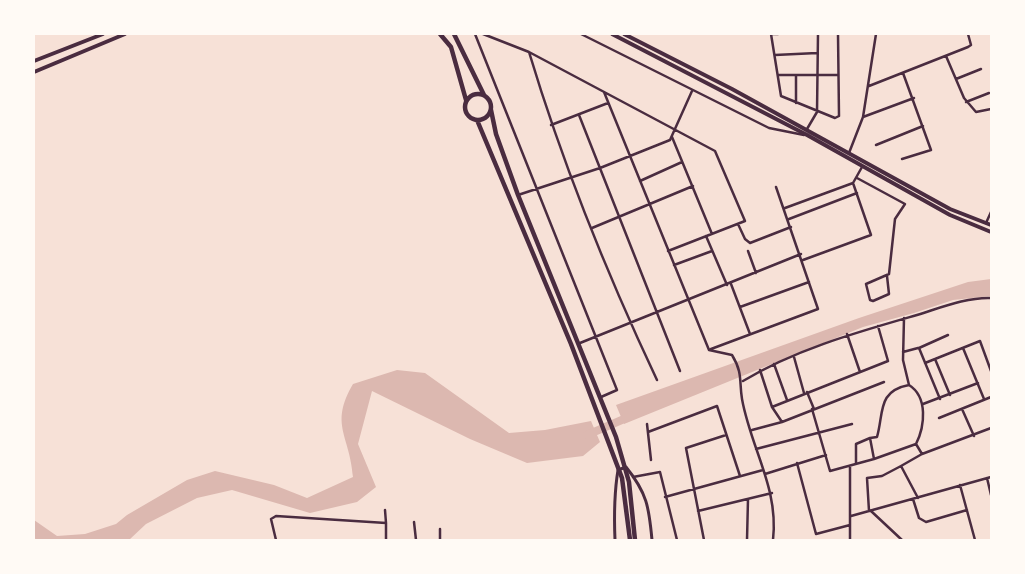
<!DOCTYPE html>
<html>
<head>
<meta charset="utf-8">
<style>
	body { margin:0 }
	#map { position:relative; width:1025px; height:574px; overflow:hidden; background:#f7e1d7; font-family:"IBM Plex Serif",serif }
	canvas { display:block }
	.frame { position:absolute; inset:0; border:35px solid #fffaf5; pointer-events:none }
</style>
</head>
<body>
<div id="map">
<canvas width="1025" height="574"></canvas>
<div class="frame"></div>
</div>
<script>
const ctx = document.querySelector('canvas').getContext('2d');
ctx.lineJoin = 'round';
function fillPath(path, color) { ctx.fillStyle = color; ctx.fill(path, 'evenodd'); }
function trace(path, color, width, dash) { ctx.strokeStyle = color; ctx.lineWidth = width; ctx.lineCap = dash ? 'butt' : 'round'; ctx.setLineDash(dash || []); ctx.stroke(path); }
const water = new Path2D(`
	M991 279V296L953 300 914 313 863 327 624 424 616 405 859 318 968 282Z
	M397 370 425 373 509 433 545 430 591 421 600 442 583 456 527 463 470 439 372 391 358 444 376 487 357 502 310 513 232 490 197 498 146 524 129 540H37L34 538V520L57 536 85 534 116 524 127 515 187 480 215 471 274 485 307 498 353 477C350 435 329 425 353 384Z`);
const river = new Path2D(`
	M587 435 631 416`);
const minor = new Path2D(`
	M475 34 617 390 601 397
	M483 34 529 52 715 151 745 221 668 251
	M581 34 769 128 804 135
	M778 34H771L781 96 835 118 839 116 838 34
	M529 52C563 165 607 274 657 380
	M775 55 817 53
	M946 56 964 98 976 112 991 109
	M778 75H838
	M796 75V103
	M956 79 981 69
	M869 86 968 47 971 45 968 34
	M604 92 709 350 732 355C743 373 739 381 742 399 751 449 779 488 773 540
	M966 102 989 93
	M579 115 680 371
	M863 117 914 98
	M551 125 608 103
	M807 129 817 112 818 34
	M672 137 712 234
	M876 145 923 126
	M849 153 863 117 876 34
	M902 159 931 150 903 73
	M857 178 905 204 895 219 889 274 866 284 870 300 873 301 889 294 887 276
	M640 181 682 162
	M518 195 600 168 670 140 692 91
	M785 208 853 183 862 167
	M789 219 857 193
	M986 223 991 212
	M738 224 745 239 750 243 791 227
	M592 228 693 186
	M706 236 727 285
	M748 251 756 273
	M803 260 871 235 853 183
	M674 265 712 251
	M731 284 750 334
	M740 307 809 282
	M904 318 903 360 909 385
	M847 334 860 372
	M580 343 801 254
	M963 348 984 399
	M711 349 818 309 776 187
	M903 352 918 348
	M794 357 804 393
	M935 359 950 395
	M925 363 980 341 991 371
	M774 364 787 400
	M760 370 772 407 782 422
	M743 381C796 349 858 332 917 315 940 308 967 297 991 298
	M807 392 814 409
	M940 399 919 348 948 335
	M923 404 978 383
	M772 407 888 361 878 326
	M812 409 830 471 874 459 870 438 877 437C884 413 877 391 909 385 928 397 925 426 916 444L922 454
	M962 409 974 436
	M939 418 991 397
	M647 424 651 460
	M752 430 782 422 884 382
	M648 432 717 406 740 476
	M756 449 852 424
	M874 459 916 444
	M797 463 816 534 850 525
	M856 464V444L870 438
	M901 466 922 454 991 428
	M765 474 826 455
	M633 477 660 472 677 540
	M987 478 991 495
	M960 485 975 540
	M665 497 763 470
	M913 499 919 518 926 522 967 510
	M385 510 386 523
	M698 511 772 493
	M869 511 867 478 882 476 901 466 918 498
	M871 511 902 540
	M851 516 991 477
	M414 522 416 540
	M440 529V540
	M276 540 271 519 276 516 386 523V540
	M704 540 686 448 726 435
	M747 540 748 499
	M850 540V466`);
const tertiary = new Path2D(`
	M615 540C614 516 614 494 618 470L626 467C647 493 649 507 652 540`);
const secondary = new Path2D(`
	M612 34 807 135 950 215 991 232
	M624 34 732 89 950 209 991 225
	M34 61 103 34
	M34 72 125 34`);
const trunk = new Path2D(`
	M440 34 451 47 466 100
	M454 34 484 95
	M465 107a13 13 0 1 1 26 0a13 13 0 1 1-26 0Z
	M491 110 496 134 518 195 616 437 629 482 635 540
	M477 120 571 344 622 478 630 540`);
fillPath(water, '#dcb8b0');
trace(river, '#dcb8b0', 8);
trace(minor, '#4a2c40', 2.5);
trace(tertiary, '#4a2c40', 3);
trace(secondary, '#4a2c40', 4);
trace(trunk, '#4a2c40', 4.5);
</script>
</body>
</html>
